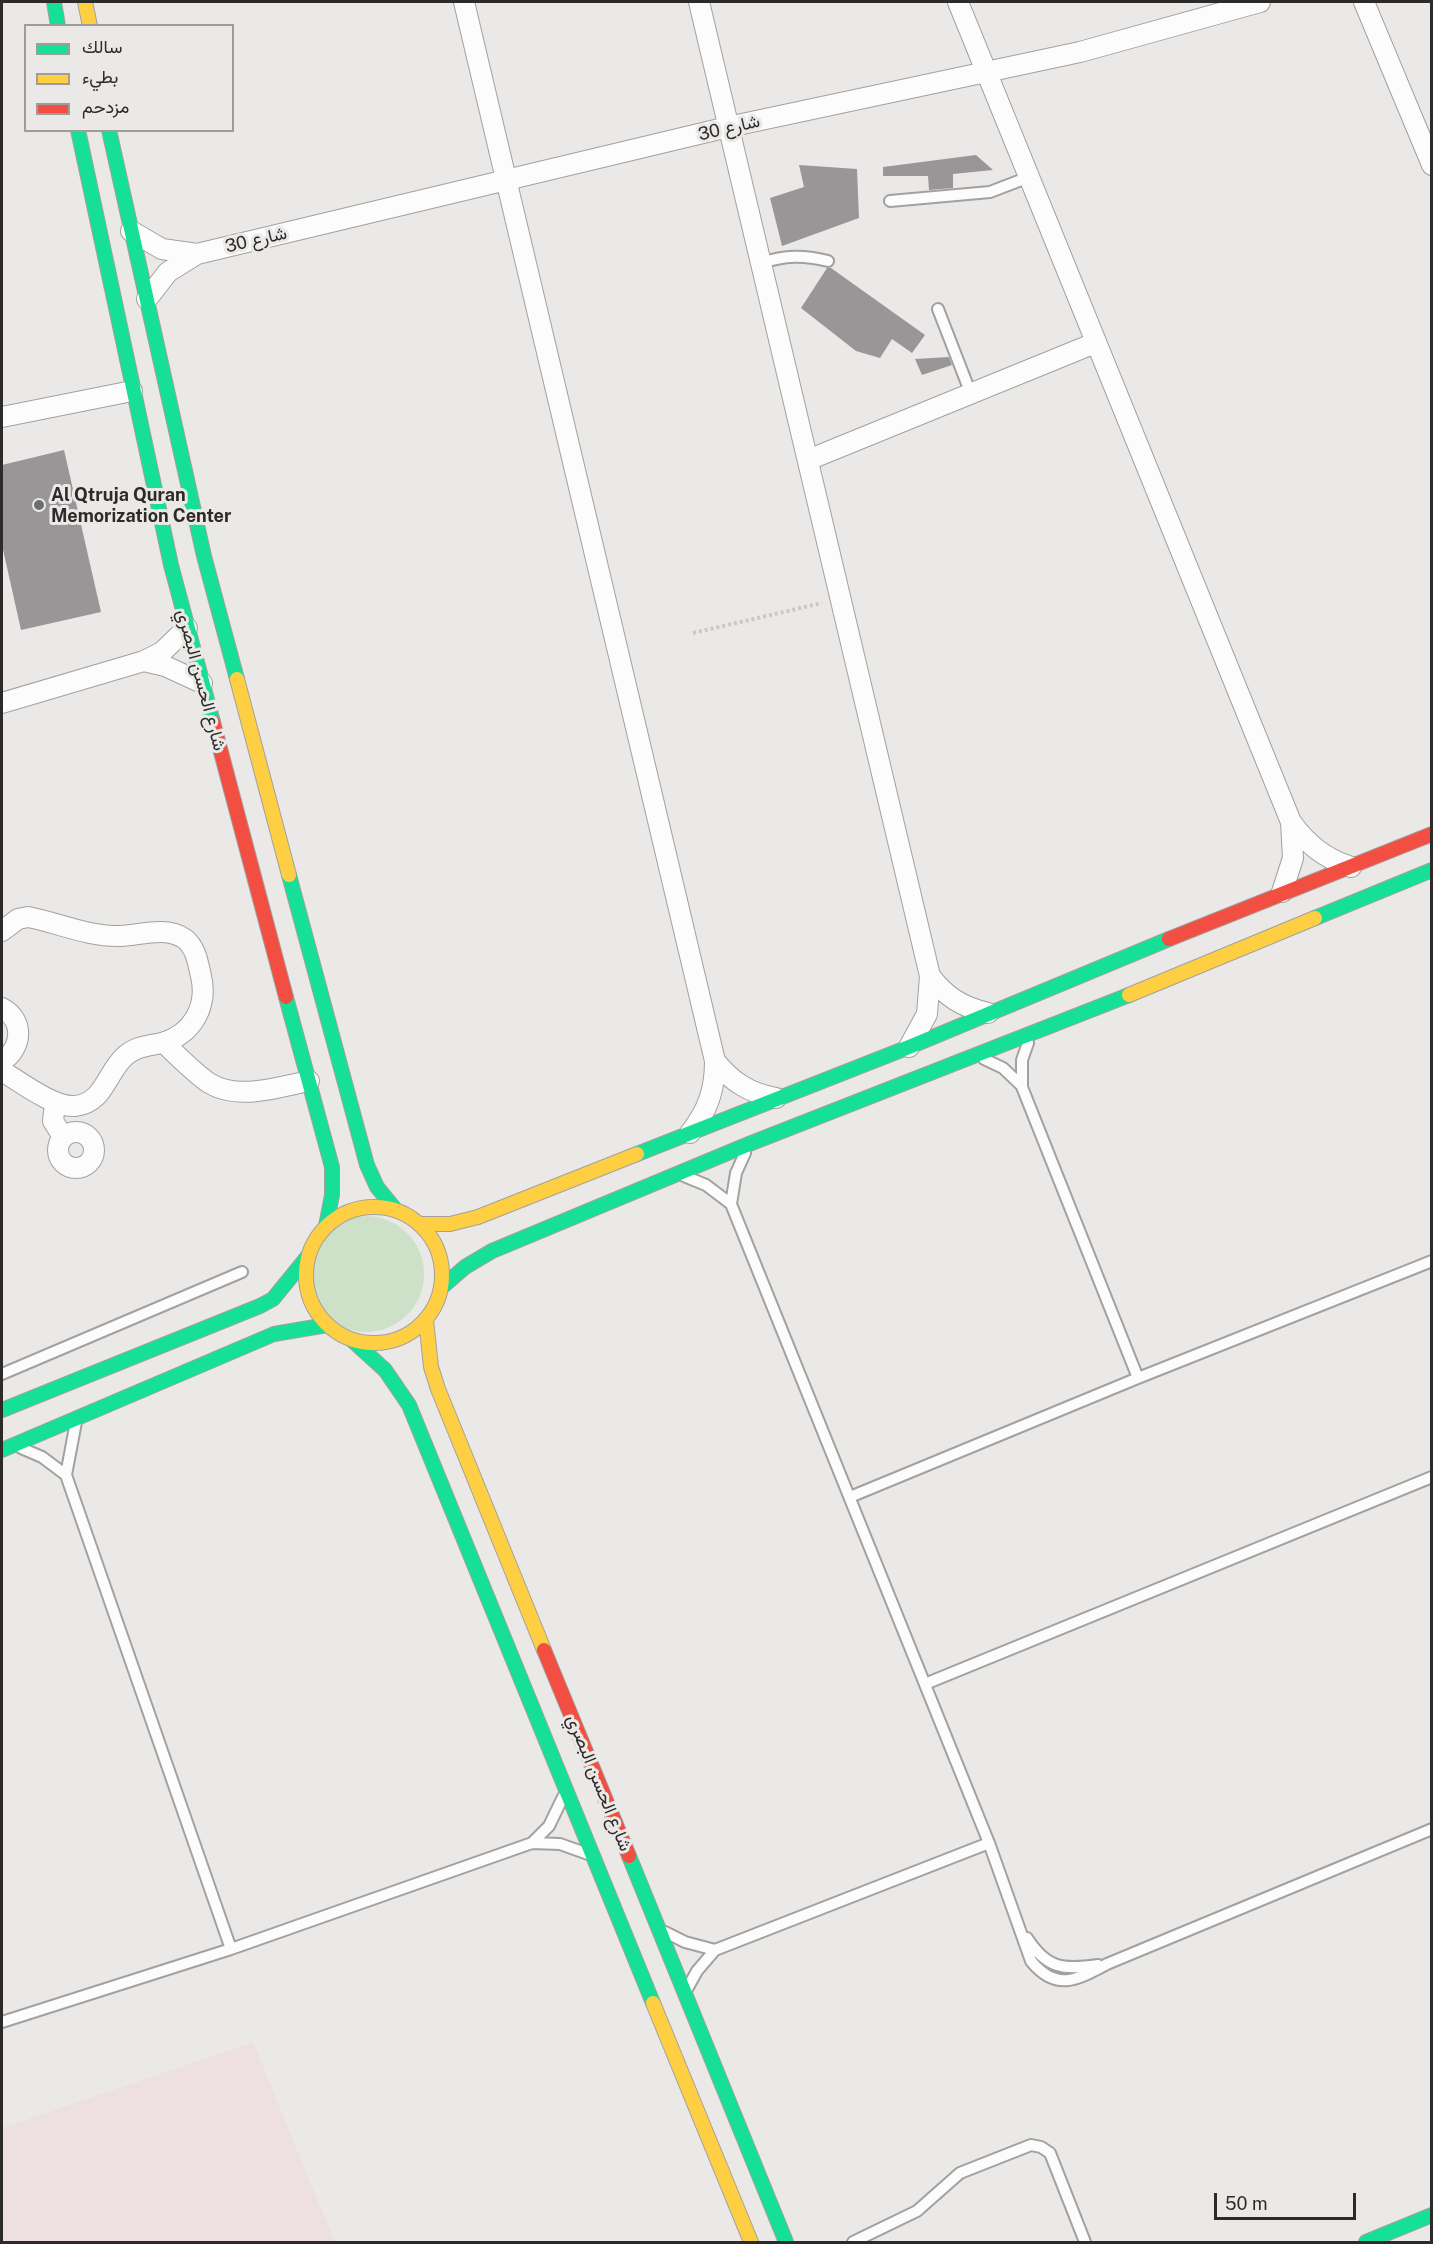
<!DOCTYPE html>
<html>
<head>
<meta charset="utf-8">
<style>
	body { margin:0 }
	#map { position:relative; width:1433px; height:2244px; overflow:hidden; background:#eae9e8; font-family:"Public Sans",Vazirmatn,sans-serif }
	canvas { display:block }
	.frame { position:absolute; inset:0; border:3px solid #2c2b2a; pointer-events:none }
	.legend { position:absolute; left:24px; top:24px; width:210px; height:108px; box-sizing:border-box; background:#ebe9e7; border:2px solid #9f9d9b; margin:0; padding:8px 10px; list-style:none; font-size:18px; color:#2c2b2a }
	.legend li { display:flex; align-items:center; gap:12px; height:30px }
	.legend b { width:30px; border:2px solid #9f9d9b }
	.scale { position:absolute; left:1214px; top:2193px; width:142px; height:27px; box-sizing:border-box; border:3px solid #2c2b2a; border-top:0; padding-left:8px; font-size:18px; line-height:21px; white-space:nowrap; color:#2c2b2a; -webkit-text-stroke:4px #ebe9e7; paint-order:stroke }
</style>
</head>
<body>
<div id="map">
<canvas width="1433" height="2244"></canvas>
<div class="frame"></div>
<ul class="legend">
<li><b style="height:8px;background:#16e098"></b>سالك</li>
<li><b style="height:8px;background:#ffcf43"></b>بطيء</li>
<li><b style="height:8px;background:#f24e42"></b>مزدحم</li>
</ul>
<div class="scale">50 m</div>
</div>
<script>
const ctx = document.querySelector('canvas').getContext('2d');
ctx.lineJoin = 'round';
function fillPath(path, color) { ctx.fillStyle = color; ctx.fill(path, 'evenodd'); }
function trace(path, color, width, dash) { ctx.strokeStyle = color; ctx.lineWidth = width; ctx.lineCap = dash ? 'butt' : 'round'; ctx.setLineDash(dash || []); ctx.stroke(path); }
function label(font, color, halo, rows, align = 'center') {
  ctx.font = font + ' "Public Sans",Vazirmatn,sans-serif'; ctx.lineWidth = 6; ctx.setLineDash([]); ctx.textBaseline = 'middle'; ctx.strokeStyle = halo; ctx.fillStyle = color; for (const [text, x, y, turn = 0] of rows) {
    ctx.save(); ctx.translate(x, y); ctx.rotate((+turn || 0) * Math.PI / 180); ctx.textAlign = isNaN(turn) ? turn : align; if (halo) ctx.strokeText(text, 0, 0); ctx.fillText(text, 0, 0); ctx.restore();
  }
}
const industrial = new Path2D(`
	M253 2042 335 2242H2V2128Z`);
const green = new Path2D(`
	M308 1274a58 58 0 1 1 116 0a58 58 0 1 1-116 0Z`);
const building = new Path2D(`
	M976 155 993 170 953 174V188L929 190 928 176H883V167Z
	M799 165 857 169 859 218 782 246 770 198 804 187Z
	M827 268H831L925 335 912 353 892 339 880 358 856 351 801 308Z
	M949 357 952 365 922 375 915 359Z
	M64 450 101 612 21 630 2 545V465Z`);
const path = new Path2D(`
	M693 633 822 603`);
const lane = new Path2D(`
	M890 201 990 192 1029 177
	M761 263C786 255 803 255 828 261
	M938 309 971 394
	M1028 1043 1022 1060V1087L1138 1378
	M984 1059 1003 1068 1022 1086
	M684 1176 706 1185 731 1204 989 1843 1031 1961C1056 1992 1077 1980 1107 1964L1432 1829
	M731 1204 736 1173 745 1153
	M2 1374 242 1272
	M76 1422 66 1475 231 1949
	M21 1448 42 1457 66 1475
	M850 1497 1138 1378 1432 1261
	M925 1684 1432 1477
	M532 1843 549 1826 563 1797
	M665 1932 685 1942 715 1950
	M1027 1938C1047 1969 1063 1970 1098 1965
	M687 1989 697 1971 715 1950 989 1843
	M2 2022 231 1949 532 1843 560 1844 588 1854
	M853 2242 917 2211 960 2173 1031 2145 1041 2147 1050 2153 1085 2242`);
const street = new Path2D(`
	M464 2 715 1061C715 1090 708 1110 690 1133
	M699 2 930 976 927 1014 909 1047
	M958 2 1291 822C1308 845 1324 858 1351 867
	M1364 2 1432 165
	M131 231 162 249 197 254 728 127 1080 52 1260 2
	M147 299 168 272 197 254
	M2 417 132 391
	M808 460 1095 343
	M144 661 165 666 202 683
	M2 703 144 661 162 652 187 628
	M1282 892 1293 858 1291 822
	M2 931 18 919 28 917C59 923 86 936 118 936 138 936 166 925 185 939 196 948 198 963 201 976 208 1006 193 1034 162 1043 149 1046 135 1046 124 1057 106 1074 104 1103 75 1106 54 1108 19 1081 2 1071
	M930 976C946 997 962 1007 988 1013
	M2 1008C25 1020 22 1049 2 1061
	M164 1043C178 1056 193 1072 209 1083 238 1101 278 1087 309 1081
	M715 1061C732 1082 749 1093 776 1098
	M55 1103 53 1121 63 1137
	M58 1150a18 18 0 1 1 36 0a18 18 0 1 1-36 0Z`);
const fast = new Path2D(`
	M54 2 58 26
	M78 130 171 565 213 722
	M109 130 204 556 237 679
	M289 875 367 1165 377 1187 395 1209
	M1315 918 1432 870
	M286 997 332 1167V1195L326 1226
	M637 1154 909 1047 1169 939
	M441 1288 465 1267 492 1251 749 1144 1129 995
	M352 1340 385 1370 409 1405 653 2003
	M2 1410 260 1306 273 1299 308 1256
	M2 1450 274 1334 327 1325
	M629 1856 786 2242
	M1366 2242 1432 2215`);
const slow = new Path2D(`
	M85 2 90 26
	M237 679 289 875
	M1129 995 1315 918
	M306 1275a68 68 0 1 1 136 0a68 68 0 1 1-136 0Z
	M421 1224H450L478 1217 637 1154
	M426 1320 431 1367 438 1389 544 1650
	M653 2003 751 2242`);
const jam = new Path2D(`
	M213 722 286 997
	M1169 939 1432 834
	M544 1650 629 1856`);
const markers = [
	[39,505,6,"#6e6e6c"]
];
const streetNames = [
	["شارع 30",729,128,-13],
	["شارع 30",256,240,-13],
	["شارع الحسن البصري",201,680,75],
	["شارع الحسن البصري",599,1783,68]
];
const poiNames = [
	["Al Qtruja Quran",51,495],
	["Memorization Center",51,516]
];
fillPath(industrial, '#eee0e2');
fillPath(green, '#cde1c8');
fillPath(building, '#989696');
trace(lane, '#a2a1a0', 14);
trace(street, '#a2a1a0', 22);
trace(fast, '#a2a1a0', 16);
trace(slow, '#a2a1a0', 16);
trace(jam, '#a2a1a0', 16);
trace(path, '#cac9c9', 4, [3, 3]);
trace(lane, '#fcfcfc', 10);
trace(street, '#fcfcfc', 20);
trace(fast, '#16e098', 14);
trace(slow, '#ffcf43', 14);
trace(jam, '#f24e42', 14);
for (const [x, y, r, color] of markers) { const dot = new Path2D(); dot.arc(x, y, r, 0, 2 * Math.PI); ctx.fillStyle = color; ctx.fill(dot); trace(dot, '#ebe9e7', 2); }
label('18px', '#2c2b2a', '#ebe9e7', streetNames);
label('bold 18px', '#2c2b2a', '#ebe9e7', poiNames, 'left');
</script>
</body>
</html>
